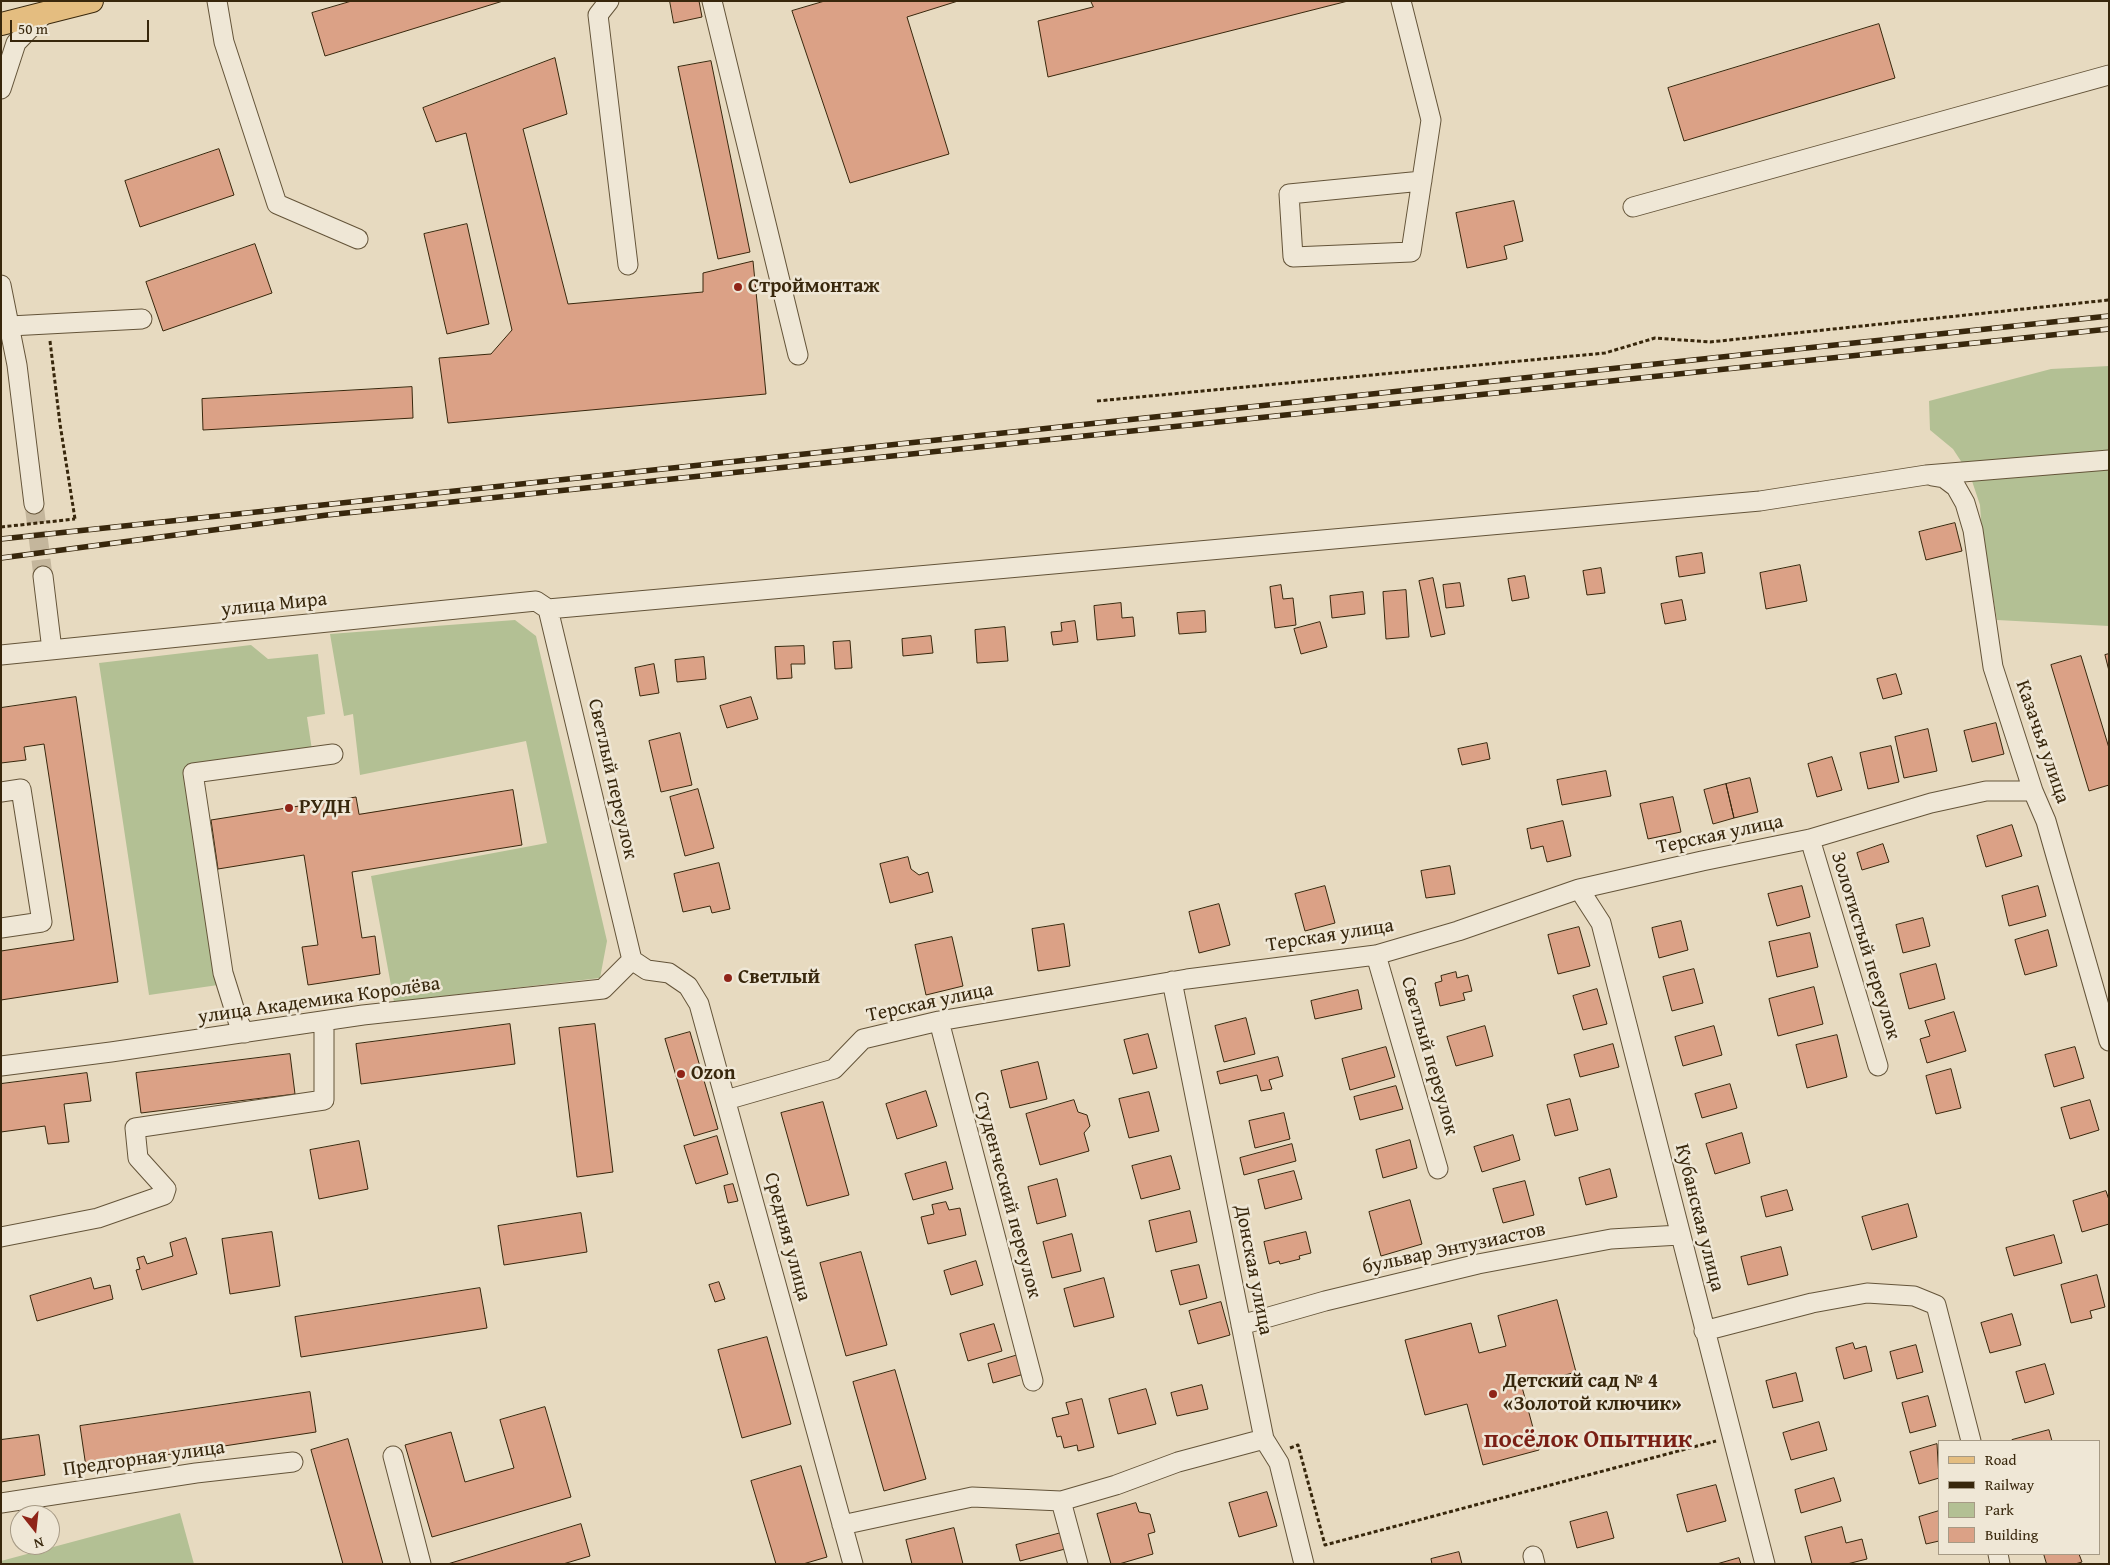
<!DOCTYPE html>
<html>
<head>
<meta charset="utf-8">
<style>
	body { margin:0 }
	#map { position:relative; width:2110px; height:1565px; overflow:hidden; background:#e7dac0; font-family:"Gentium Book Plus",serif }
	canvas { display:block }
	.frame { position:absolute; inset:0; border:2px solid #38270c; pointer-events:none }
	.legend { position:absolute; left:1938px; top:1440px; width:162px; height:115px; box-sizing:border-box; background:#efe7d6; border:1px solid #a69a85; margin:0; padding:6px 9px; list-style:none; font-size:15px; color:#38270c }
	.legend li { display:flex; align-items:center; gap:10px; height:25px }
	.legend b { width:25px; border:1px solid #a69a85 }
	.north { position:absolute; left:10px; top:1505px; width:50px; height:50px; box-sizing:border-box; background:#efe7d6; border:1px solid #a69a85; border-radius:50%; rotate:164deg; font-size:14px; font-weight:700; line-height:20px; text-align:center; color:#38270c }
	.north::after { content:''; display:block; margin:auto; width:18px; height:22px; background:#8f2418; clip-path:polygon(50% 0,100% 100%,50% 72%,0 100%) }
	.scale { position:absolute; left:10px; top:20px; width:139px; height:22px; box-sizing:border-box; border:2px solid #38270c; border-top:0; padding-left:6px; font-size:15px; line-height:18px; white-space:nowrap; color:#38270c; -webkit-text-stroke:4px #efe7d6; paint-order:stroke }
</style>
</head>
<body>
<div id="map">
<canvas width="2110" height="1565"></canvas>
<div class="frame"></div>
<ul class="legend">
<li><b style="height:6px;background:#e4bd80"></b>Road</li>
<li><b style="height:6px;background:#38270c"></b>Railway</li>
<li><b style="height:14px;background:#b3c094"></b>Park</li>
<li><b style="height:14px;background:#dba186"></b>Building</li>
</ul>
<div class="north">N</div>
<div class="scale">50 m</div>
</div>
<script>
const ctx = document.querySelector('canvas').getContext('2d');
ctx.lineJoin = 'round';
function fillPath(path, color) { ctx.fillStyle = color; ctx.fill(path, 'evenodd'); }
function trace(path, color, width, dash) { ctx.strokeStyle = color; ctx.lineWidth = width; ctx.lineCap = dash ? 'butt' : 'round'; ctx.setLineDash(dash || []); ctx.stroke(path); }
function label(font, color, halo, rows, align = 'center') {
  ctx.font = font + ' "Gentium Book Plus",serif'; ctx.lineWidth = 5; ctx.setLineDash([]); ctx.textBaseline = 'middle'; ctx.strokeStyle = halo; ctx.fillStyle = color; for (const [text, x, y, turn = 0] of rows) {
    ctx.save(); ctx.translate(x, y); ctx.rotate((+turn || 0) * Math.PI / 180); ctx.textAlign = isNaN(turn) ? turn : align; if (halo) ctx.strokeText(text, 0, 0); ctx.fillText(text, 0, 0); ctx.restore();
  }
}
const green = new Path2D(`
	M2109 366V626L1997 620 1982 534 1980 505 1970 475 1953 449 1930 430 1929 401 2051 369Z
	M515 620 536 636 607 941 600 978 394 1002 371 876 547 843 526 741 360 775 353 714 344 716 330 634Z
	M251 645 268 659 318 654 325 714 307 717 312 750 186 769 218 985 149 995 99 663Z
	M180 1513 194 1564H1V1561Z`);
const building = new Path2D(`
	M352 1H503L325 56 312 13Z
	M670 1H699L702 17 674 23Z
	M825 1H958L907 17 949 154 850 183 792 11Z
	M1091 1H1348L1048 77 1038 21 1093 7Z
	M1879 24 1895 78 1684 141 1668 88Z
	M555 58 567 114 523 129 568 304 703 292V273L753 261 766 394 448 423 439 358 491 354 512 330 466 133 436 142 423 108Z
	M711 61 750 252 718 259 678 67Z
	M219 149 234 195 140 227 125 181Z
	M1514 201 1523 241 1504 246 1507 259 1467 268 1456 213Z
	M467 224 489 324 447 334 424 234Z
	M255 244 272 293 163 331 146 282Z
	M412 387 413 418 203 430 202 399Z
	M1955 523 1962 551 1926 560 1919 532Z
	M1702 553 1705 573 1679 577 1676 557Z
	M1800 565 1807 601 1766 609 1760 573Z
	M1601 568 1605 593 1587 595 1583 571Z
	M1525 576 1529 598 1512 601 1508 579Z
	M1433 578 1445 634 1431 637 1419 581Z
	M1460 583 1464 606 1446 608 1443 585Z
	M1281 585 1283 599 1293 598 1296 625 1275 628 1270 587Z
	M1406 590 1409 637 1386 639 1383 592Z
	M1363 592 1365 614 1332 618 1330 596Z
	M1682 600 1686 620 1665 624 1661 604Z
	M1121 603 1122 618 1133 617 1135 636 1097 640 1094 606Z
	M1205 611 1206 632 1179 634 1177 613Z
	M1075 621 1078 642 1053 645 1051 632 1062 631 1061 623Z
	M1320 622 1327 647 1301 654 1294 629Z
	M1005 627 1008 661 977 663 975 630Z
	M931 636 933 653 903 656 902 639Z
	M850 641 852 668 835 669 833 642Z
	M804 646 805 664H791L792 678 777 679 775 647Z
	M2109 654V671L2105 655Z
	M2081 656 2109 748V785L2089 791 2051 665Z
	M704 657 706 679 677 682 675 660Z
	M654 664 659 693 640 696 635 668Z
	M1896 674 1902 694 1883 699 1877 679Z
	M76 697 118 982 1 1000V951L74 940 44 744 24 747 26 760 1 763V708Z
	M751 697 758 719 727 728 720 706Z
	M1996 723 2004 754 1972 762 1964 731Z
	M1928 729 1937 771 1904 778 1895 737Z
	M680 733 692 785 661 792 649 741Z
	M1487 743 1490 759 1462 765 1458 749Z
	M1891 746 1899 782 1868 789 1860 753Z
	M1832 757 1842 790 1817 797 1808 764Z
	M1606 771 1611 796 1562 805 1557 780Z
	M1750 778 1758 812 1734 818 1726 784Z
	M1726 784 1734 818 1713 824 1704 790Z
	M698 789 714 848 685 856 670 797Z
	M513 790 522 845 352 872 362 938 375 936 380 974 308 985 302 947 318 945 304 855 218 869 211 820 356 797 359 814Z
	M1673 797 1681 832 1648 839 1640 804Z
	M1563 821 1571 856 1547 862 1543 846 1531 849 1527 829Z
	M2012 825 2022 856 1986 867 1977 836Z
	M1883 844 1889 862 1862 870 1857 853Z
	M908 857 911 869 919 875 928 872 933 892 890 903 880 864Z
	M719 863 730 909 712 913 710 906 683 912 674 874Z
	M1450 866 1455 894 1426 898 1421 871Z
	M1325 886 1335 923 1305 931 1295 894Z
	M1802 886 1810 917 1777 926 1768 894Z
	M2038 886 2046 916 2009 926 2002 896Z
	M1219 904 1230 945 1199 953 1189 912Z
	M1923 918 1930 946 1903 953 1896 925Z
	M1681 921 1688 950 1659 958 1652 928Z
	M1064 924 1070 966 1038 971 1032 929Z
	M1579 927 1590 966 1558 974 1548 935Z
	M2048 930 2057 966 2025 975 2015 940Z
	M1810 933 1818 967 1777 977 1769 942Z
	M952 937 963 986 926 995 915 945Z
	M1936 964 1945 999 1909 1009 1900 974Z
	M1694 969 1703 1003 1672 1011 1663 977Z
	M1456 972 1457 978 1468 975 1472 991 1463 993 1465 1000 1440 1006 1435 983 1442 981 1441 976Z
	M1814 987 1823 1024 1778 1036 1769 999Z
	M1597 989 1607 1024 1583 1030 1573 996Z
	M1358 990 1362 1009 1315 1019 1311 1001Z
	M1954 1012 1966 1051 1927 1063 1920 1039 1930 1036 1925 1021Z
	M1246 1018 1255 1054 1224 1062 1215 1026Z
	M510 1024 515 1064 361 1084 356 1044Z
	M595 1024 613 1172 577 1177 559 1028Z
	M1485 1026 1493 1056 1456 1066 1447 1037Z
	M1714 1026 1722 1055 1683 1066 1675 1037Z
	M690 1032 718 1129 694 1136 665 1039Z
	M1148 1034 1157 1068 1133 1074 1124 1040Z
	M1837 1035 1847 1077 1807 1088 1796 1045Z
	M1613 1044 1619 1067 1580 1077 1574 1055Z
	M1386 1047 1395 1077 1350 1090 1342 1059Z
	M2075 1047 2084 1078 2054 1087 2045 1055Z
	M290 1054 295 1094 141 1113 136 1073Z
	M1278 1057 1283 1076 1269 1080 1272 1089 1261 1091 1257 1075 1220 1084 1217 1072Z
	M1038 1062 1047 1099 1010 1108 1001 1071Z
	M1951 1069 1961 1108 1936 1114 1926 1076Z
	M87 1073 91 1101 64 1104 69 1142 48 1144 45 1126 1 1132V1084Z
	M1730 1084 1737 1108 1702 1118 1695 1094Z
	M1396 1086 1403 1109 1360 1120 1354 1097Z
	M926 1091 937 1126 897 1139 886 1104Z
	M1149 1092 1159 1131 1129 1138 1119 1099Z
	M1570 1099 1578 1130 1555 1136 1547 1105Z
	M1074 1100 1078 1112 1087 1115 1090 1126 1084 1133 1089 1151 1040 1165 1026 1114Z
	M2090 1100 2099 1130 2070 1139 2061 1108Z
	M823 1102 849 1195 807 1206 781 1113Z
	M1284 1113 1290 1139 1255 1148 1249 1121Z
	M1742 1133 1750 1163 1715 1174 1706 1144Z
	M1513 1135 1520 1160 1482 1172 1474 1147Z
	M717 1136 728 1174 696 1184 684 1146Z
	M1410 1140 1417 1168 1383 1178 1376 1150Z
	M359 1141 368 1189 319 1199 310 1150Z
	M1292 1144 1296 1161 1244 1175 1240 1158Z
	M1171 1156 1180 1189 1141 1199 1132 1166Z
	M946 1162 953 1189 913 1200 905 1174Z
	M1610 1169 1617 1197 1586 1205 1579 1178Z
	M1294 1171 1302 1199 1265 1209 1258 1180Z
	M1057 1179 1066 1216 1037 1224 1028 1187Z
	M1525 1181 1534 1215 1503 1223 1493 1189Z
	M733 1184 738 1201 728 1203 724 1186Z
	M1787 1190 1793 1210 1766 1217 1761 1197Z
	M2106 1191 2109 1200V1224L2082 1232 2073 1201Z
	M1410 1200 1422 1244 1381 1256 1369 1212Z
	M946 1202 949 1210 960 1208 966 1235 928 1244 921 1217 934 1214 932 1205Z
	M1908 1204 1917 1237 1872 1250 1862 1217Z
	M1190 1211 1197 1242 1156 1252 1149 1221Z
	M581 1213 587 1252 504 1265 498 1226Z
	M272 1232 280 1286 230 1294 222 1239Z
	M1306 1232 1311 1253 1299 1256 1300 1259 1280 1264 1279 1261 1269 1264 1264 1242Z
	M1072 1234 1081 1271 1052 1278 1043 1242Z
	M2054 1235 2062 1263 2014 1276 2006 1248Z
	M186 1238 197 1274 142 1290 136 1270 140 1269 137 1258 144 1256 147 1264 173 1256 170 1243Z
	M1781 1247 1788 1275 1748 1285 1741 1257Z
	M861 1252 887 1345 846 1356 820 1263Z
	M976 1261 983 1285 951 1295 944 1271Z
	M1199 1265 1207 1298 1180 1305 1171 1271Z
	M2097 1275 2105 1307 2090 1311 2092 1318 2071 1323 2061 1285Z
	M91 1278 94 1289 110 1285 113 1299 37 1321 30 1296Z
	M1104 1278 1114 1317 1074 1327 1064 1289Z
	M719 1282 725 1299 715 1302 709 1285Z
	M480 1288 487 1328 301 1357 295 1317Z
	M1557 1300 1576 1372 1522 1387 1539 1450 1483 1465 1467 1404 1425 1415 1405 1340 1471 1323 1479 1353 1506 1346 1498 1316Z
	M1221 1302 1230 1335 1198 1344 1189 1311Z
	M2012 1314 2021 1345 1990 1353 1981 1323Z
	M994 1324 1002 1351 968 1361 960 1334Z
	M767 1337 791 1424 742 1438 718 1350Z
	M1853 1343 1855 1349 1866 1346 1872 1371 1844 1379 1836 1348Z
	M1916 1345 1923 1372 1897 1379 1890 1352Z
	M1018 1355 1024 1374 993 1383 988 1364Z
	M2045 1364 2054 1394 2025 1403 2016 1372Z
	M895 1370 926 1479 884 1491 853 1382Z
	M1796 1373 1803 1401 1773 1408 1766 1381Z
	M1202 1385 1208 1409 1177 1416 1171 1393Z
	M1146 1389 1156 1424 1118 1434 1109 1399Z
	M310 1392 316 1432 86 1467 80 1426Z
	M1928 1396 1936 1426 1910 1433 1902 1403Z
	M1082 1399 1094 1447 1078 1451 1077 1445 1064 1448 1061 1436 1057 1437 1052 1418 1069 1414 1066 1403Z
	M545 1407 571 1497 432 1537 405 1445 451 1432 465 1482 514 1468 500 1420Z
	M1819 1422 1827 1450 1791 1460 1783 1433Z
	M2049 1430 2052 1441H2012V1440Z
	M39 1435 45 1475 1 1482V1440Z
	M348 1439 383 1564H343L311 1450Z
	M1937 1444 1939 1478 1919 1484 1910 1452Z
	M801 1466 827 1557 803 1564H776L751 1481Z
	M1834 1478 1841 1501 1801 1513 1795 1490Z
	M1716 1485 1726 1521 1687 1532 1677 1495Z
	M1267 1492 1277 1526 1239 1537 1229 1503Z
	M1136 1503 1139 1512 1150 1514 1155 1532 1148 1534 1153 1554 1119 1564H1111L1097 1514Z
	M1939 1511V1541L1926 1544 1919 1517Z
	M1607 1512 1614 1538 1577 1548 1570 1522Z
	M581 1524 590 1556 563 1564H448Z
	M1842 1527 1846 1543 1862 1539 1867 1559 1847 1564H1812L1805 1537Z
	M954 1528 963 1564H912L906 1540Z
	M1061 1533 1065 1549 1020 1561 1016 1545Z
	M1459 1552 1462 1564H1432L1431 1559Z
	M2044 1554H2079L2082 1562 2075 1564H2047Z
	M1739 1558 1741 1564H1717Z`);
const minorTunnel = new Path2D(`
	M34 504 43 576`);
const path = new Path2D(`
	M50 341 60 424 75 519
	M1097 401 1605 353 1655 338 1710 342 2109 300
	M1290 1448 1298 1445 1325 1545 1716 1441`);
const minor = new Path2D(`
	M217 1 224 42 277 204 358 239
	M609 1 598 15 628 265
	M712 1 798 355
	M1401 1 1431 120 1411 252 1293 257 1289 194 1422 181
	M1 89 16 43 45 13
	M1633 207 2109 75
	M1 285 17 365 34 504
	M10 326 142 319
	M1932 476 1944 478 1956 487 1965 503 1973 530 1993 667 2033 791 2046 821 2109 1041
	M43 576 52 650
	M548 609 1760 501 1926 475 2109 460
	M548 609 632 960
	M1 655 536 601 548 609
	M1 792 21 789 42 922 1 928
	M1810 839 1878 1066
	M1579 889 1601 923 1765 1564
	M1376 955 1438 1169
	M632 960 647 970 669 973 688 986 699 1004 853 1564
	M1172 981 1264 1439 1279 1463 1304 1564
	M939 1021 1033 1381
	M245 1033 238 1021 223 973 193 773 333 754
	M1 1066 111 1052 363 1015 603 989 632 960
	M726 1100 834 1069 863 1039 939 1021 1187 979 1376 955 1458 931 1579 889 1702 861 1810 839 1931 803 1986 791H2033
	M1 1237 98 1218 164 1195 166 1189 138 1158 135 1128 324 1100V1021
	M1241 1325 1325 1301 1478 1264 1611 1239 1680 1235
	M1704 1331 1812 1303 1867 1293 1914 1296 1936 1305 1971 1441
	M393 1456 421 1564
	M1061 1501 1078 1564
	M1 1503 196 1473 293 1462
	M842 1525 972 1497 1061 1501 1116 1485 1178 1462 1264 1439
	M1998 1554 2000 1564
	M1533 1556 1535 1564`);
const major = new Path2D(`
	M1 24 92 1`);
const rail = new Path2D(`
	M1 539 2109 316
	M1 558 327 515 2109 329`);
const pathBridge = new Path2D(`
	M1 527 75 519`);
const markers = [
	[738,287,5,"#8f2418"],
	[289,808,5,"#8f2418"],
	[728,978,5,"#8f2418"],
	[681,1074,5,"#8f2418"],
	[1493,1394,5,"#8f2418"]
];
const poiNames = [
	["Строймонтаж",748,287],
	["РУДН",299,808],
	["Светлый",738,978],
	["Ozon",691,1074],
	["Детский сад № 4",1503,1382],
	["«Золотой ключик»",1503,1405]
];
const streetNames = [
	["улица Мира",274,605,-6],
	["Казачья улица",2042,742,71],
	["Светлый переулок",612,779,77],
	["Терская улица",1720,835,-12],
	["Терская улица",1330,936,-9],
	["Золотистый переулок",1865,946,73],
	["улица Академика Королёва",319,1001,-8],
	["Терская улица",930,1003,-12],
	["Светлый переулок",1429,1056,74],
	["Студенческий переулок",1007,1195,75],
	["Кубанская улица",1699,1218,76],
	["Средняя улица",787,1237,75],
	["бульвар Энтузиастов",1454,1249,-12],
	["Донская улица",1253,1270,79],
	["Предгорная улица",144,1459,-8]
];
const districtNames = [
	["посёлок Опытник",1588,1441]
];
fillPath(green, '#b3c094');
fillPath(building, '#dba186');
trace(building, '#38270c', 1);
trace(minorTunnel, '#c4b69c', 19, [19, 9]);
trace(minor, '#645439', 21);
trace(major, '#38270c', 24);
trace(path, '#38270c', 3, [4, 2.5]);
trace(minor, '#efe7d6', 19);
trace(major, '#e4bd80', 22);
trace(rail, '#38270c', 5.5);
trace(rail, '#efe7d6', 4, [11]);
trace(pathBridge, '#38270c', 3, [4, 2.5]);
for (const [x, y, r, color] of markers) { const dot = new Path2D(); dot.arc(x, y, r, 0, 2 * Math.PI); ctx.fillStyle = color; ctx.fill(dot); trace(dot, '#efe7d6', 2); }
label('bold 20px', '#38270c', '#efe7d6', poiNames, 'left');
label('20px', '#38270c', '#efe7d6', streetNames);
label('bold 25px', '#7a1f14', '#efe7d6', districtNames);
</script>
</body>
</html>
